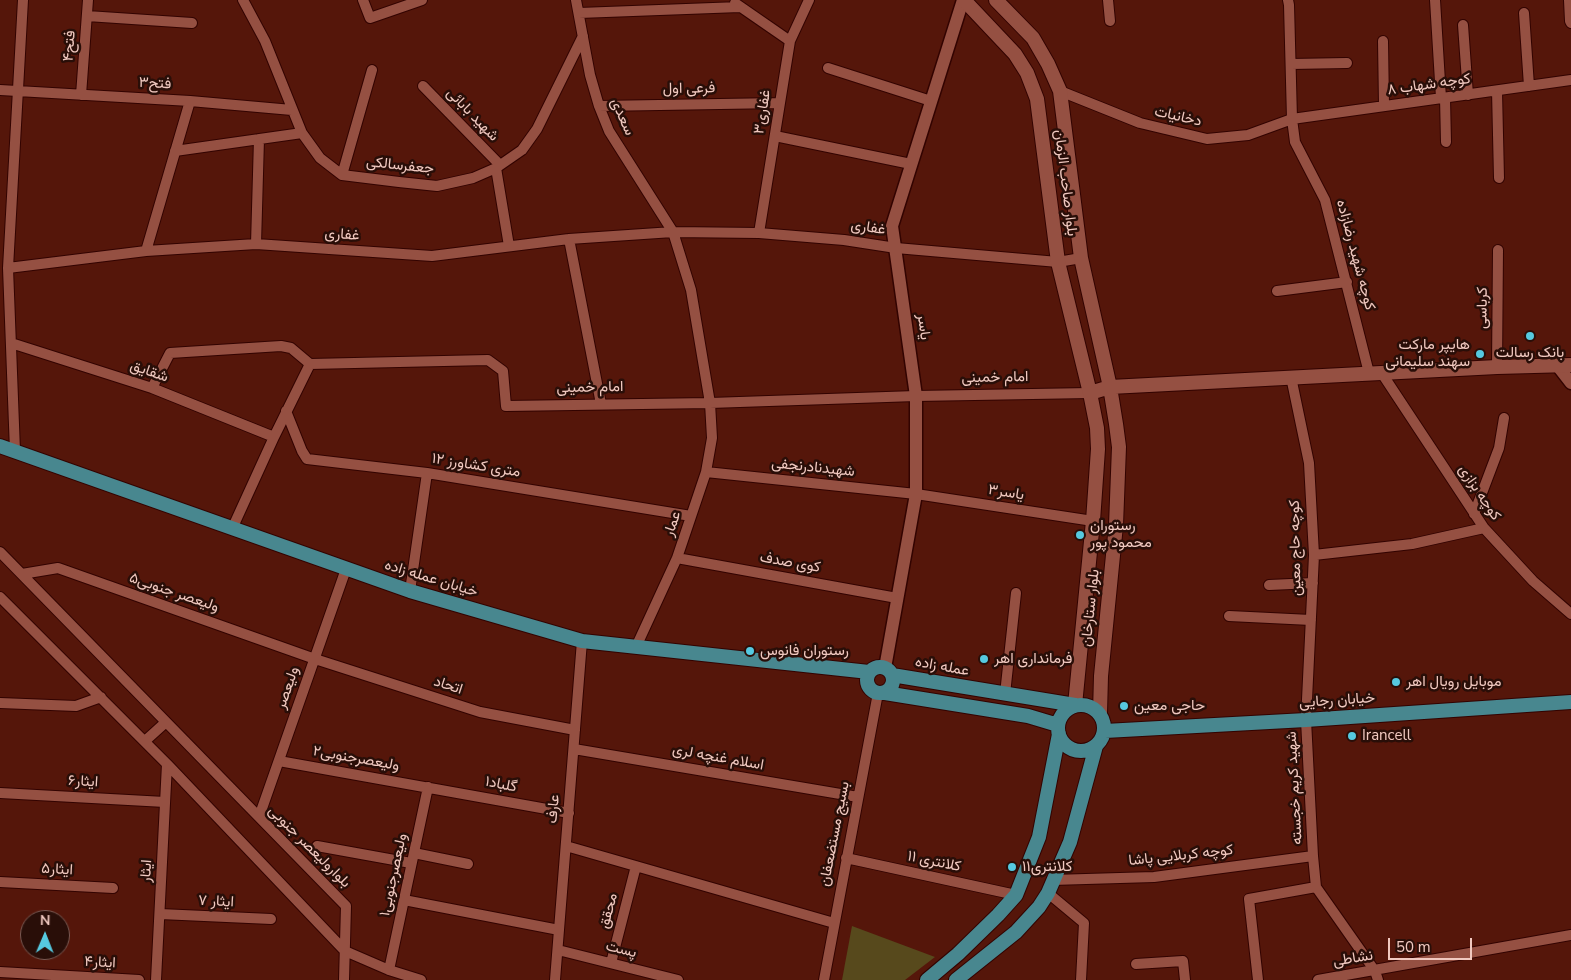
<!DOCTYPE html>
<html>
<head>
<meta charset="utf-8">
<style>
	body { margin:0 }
	#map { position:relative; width:1571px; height:980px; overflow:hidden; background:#55160a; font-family:"Nunito Sans",sans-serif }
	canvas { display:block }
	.north { position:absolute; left:20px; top:910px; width:50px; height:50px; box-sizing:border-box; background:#290e08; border:1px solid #795952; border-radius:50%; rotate:1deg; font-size:14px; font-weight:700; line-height:20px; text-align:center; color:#f1c9c0 }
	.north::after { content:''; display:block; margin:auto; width:18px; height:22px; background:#56c9e0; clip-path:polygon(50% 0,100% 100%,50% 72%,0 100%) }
	.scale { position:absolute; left:1388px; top:938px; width:84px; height:22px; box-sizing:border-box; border:2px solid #f1c9c0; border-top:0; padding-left:6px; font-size:15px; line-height:18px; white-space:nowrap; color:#f1c9c0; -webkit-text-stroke:4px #290e08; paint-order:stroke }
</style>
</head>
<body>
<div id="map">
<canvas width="1571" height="980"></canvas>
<div class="north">N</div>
<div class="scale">50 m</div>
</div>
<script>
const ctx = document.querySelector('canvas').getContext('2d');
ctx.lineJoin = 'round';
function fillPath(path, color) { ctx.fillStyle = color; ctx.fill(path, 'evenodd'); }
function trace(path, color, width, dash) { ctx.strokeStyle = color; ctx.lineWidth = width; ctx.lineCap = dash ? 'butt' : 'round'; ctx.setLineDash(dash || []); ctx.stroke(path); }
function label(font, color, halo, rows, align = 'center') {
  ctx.font = font + ' "Nunito Sans",Vazirmatn,sans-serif'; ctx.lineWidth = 5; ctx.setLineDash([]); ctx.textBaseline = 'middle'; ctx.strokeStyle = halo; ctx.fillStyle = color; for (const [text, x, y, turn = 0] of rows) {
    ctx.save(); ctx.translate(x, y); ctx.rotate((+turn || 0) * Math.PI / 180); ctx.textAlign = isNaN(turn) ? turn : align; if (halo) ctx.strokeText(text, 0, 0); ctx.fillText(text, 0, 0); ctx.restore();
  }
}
const green = new Path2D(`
	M852 926 935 957 905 980H842Z`);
const minor = new Path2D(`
	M243 0 265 41 302 133 320 158 342 175 399 182 437 186 473 178 496 168 522 150 537 129 583 36
	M363 0 370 18 422 0
	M576 0 590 75 599 106 609 131 673 232 691 290 710 403 712 438 706 472 677 558 636 647
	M1108 0 1110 21
	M1288 0 1289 5 1292 119 1295 142 1325 200 1369 373
	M1435 0 1441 98
	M1569 0 1570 21 1571 23
	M735 3 790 41
	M579 13 740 7
	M1524 13 1529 86
	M87 16 192 23
	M1463 25 1468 95
	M1383 41 1384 106
	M1291 64 1347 63
	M828 68 931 101
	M423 86 500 165
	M0 90 190 101 292 110
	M1060 91 1140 123 1207 139 1248 135 1292 119 1571 80
	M1497 91 1499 178
	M81 95 88 0
	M1445 98 1446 142
	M599 106 780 103
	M775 136 911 164
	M175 151 302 133
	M496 168 509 246
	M342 175 372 70
	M759 233 790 41 809 0
	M569 239 601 404
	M256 244 259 139
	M146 251 190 101
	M8 268 146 251 256 244 432 256 569 239 673 232 759 233 844 240 896 248 1058 262 1081 258
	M1277 291 1347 282
	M11 343 152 388 274 437
	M1497 367 1498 250
	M1381 372 1484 528 1533 581 1571 614
	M1291 377 1309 463 1314 555 1306 720 1313 856 1316 887 1375 971 1378 980
	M152 388 170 353 281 346 291 348 310 364
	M286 411 302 451 307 459 427 473 691 516
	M15 451 8 268 23 0
	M706 472 916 494 1093 521
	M1474 514 1499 448 1504 418
	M232 529 274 437 310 364 488 360 503 371 506 406 710 403 916 396 1090 393
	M0 552 346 906 344 980
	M1314 555 1412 544 1484 528
	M677 558 897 598
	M22 574 58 568 315 659 480 712 575 730
	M1269 585 1313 583
	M410 591 427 473
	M0 597 167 764 345 951 389 970 421 980
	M1229 616 1311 620
	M1005 694 1016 593
	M0 703 76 706 101 697
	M145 741 166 722
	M574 749 858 797
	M279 761 569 813
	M0 793 165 802
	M259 817 346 569
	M317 846 411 863
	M566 846 834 923
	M414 853 468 864
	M846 858 1016 895
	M1052 880 1154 877 1313 856
	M0 882 113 888
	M1048 893 1084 923 1081 980
	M404 900 559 930
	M160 914 271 919
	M558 950 678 980
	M611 963 636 866
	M1136 964 1183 961 1185 980
	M389 970 428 787
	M0 972 139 980
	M156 980 167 764
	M555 980 582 641
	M824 980 878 693
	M1258 980 1249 899 1316 887
	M1318 980 1571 935`);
const tertiary = new Path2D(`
	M1557 365 1571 383
	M885 668 916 494V396L892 226 963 0`);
const secondary = new Path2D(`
	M964 0 1015 54 1027 73 1037 99 1058 262 1090 393 1097 428 1098 449 1093 521 1075 705
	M996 0 1033 38 1048 64 1060 91 1081 258 1110 387 1116 424 1119 447 1116 525 1101 676 1100 713
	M1090 393 1110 387 1497 367 1571 365`);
const primary = new Path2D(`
	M0 446 410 591 582 641 869 672
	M867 680a13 13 0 1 1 26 0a13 13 0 1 1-26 0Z
	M892 675 1075 705
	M885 693 1028 716 1058 725
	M1058 728a23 23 0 1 1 46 0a23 23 0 1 1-46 0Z
	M1105 731 1306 720 1571 702
	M927 980 958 954 998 915 1016 895 1039 837 1059 734
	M956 980 1016 932 1039 907 1048 893 1070 842 1096 746`);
const markers = [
	[1530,336,5,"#56c9e0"],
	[1480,354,5,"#56c9e0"],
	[1080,535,5,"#56c9e0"],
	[750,651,5,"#56c9e0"],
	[984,659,5,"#56c9e0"],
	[1396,682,5,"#56c9e0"],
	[1124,706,5,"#56c9e0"],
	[1352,736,5,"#56c9e0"],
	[1012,867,5,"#56c9e0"]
];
const streetNames = [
	["فتح۴",70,46,-86],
	["فتح۳",155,84,3],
	["کوچه شهاب ۸",1429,85,-8],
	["فرعی اول",689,89,-1],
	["غفاری۳",763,112,-81],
	["شهید بابائی",472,115,46],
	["سعدی",622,117,66],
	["دخانیات",1178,117,13],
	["جعفرسالکی",400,166,6],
	["بلوار صاحب الزمان",1065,183,83],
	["غفاری",868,228,8],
	["غفاری",342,235,4],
	["کوچه شهید رضازاده",1355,255,75],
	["کرباسی",1483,308,-89],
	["یاسر",923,327,83],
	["شقایق",149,372,19],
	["امام خمینی",995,378,-1],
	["امام خمینی",590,388,-1],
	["۱۲ متری کشاورز",476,466,9],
	["شهیدنادرنجفی",813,468,6],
	["یاسر۳",1006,493,9],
	["کوچه بزازی",1479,493,56],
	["عمار",673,524,-71],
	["کوچه حاج معین",1296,548,-91],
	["کوی صدف",790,563,10],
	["خیابان عمله زاده",431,579,17],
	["ولیعصر جنوبی۵",174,593,19],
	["بلوار ستارخان",1091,608,-84],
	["عمله زاده",942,667,10],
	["اتحاد",448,686,18],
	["ولیعصر",288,688,-71],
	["خیابان رجایی",1337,701,-4],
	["اسلام غنچه لری",718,758,10],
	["ولیعصرجنوبی۲",356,759,10],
	["ایثار۶",83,782,3],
	["گلباد۱",501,785,11],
	["شهید کریم خجسته",1295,788,-93],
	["عارف",554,809,-85],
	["بسیج مستضعفان",835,834,-79],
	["بلوارولیعصر جنوبی",309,847,45],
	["کوچه کربلایی پاشا",1181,856,-6],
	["کلانتری ۱۱",934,862,12],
	["ایثار۵",57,870,3],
	["ایثار",147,871,-87],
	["ولیعصرجنوبی۱",394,875,-78],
	["ایثار ۷",216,902,3],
	["محقق",609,911,-75],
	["پست",621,950,14],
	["نشاطی",1353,959,-9],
	["ایثار۴",100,963,3]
];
const poiNames = [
	["هایپر مارکت",1470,345,"right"],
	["سهند سلیمانی",1470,362,"right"],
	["بانک رسالت",1530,353,"center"],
	["رستوران",1090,526],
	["محمود پور",1090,543],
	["رستوران فانوس",760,651],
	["فرمانداری اهر",994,659],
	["موبایل رویال اهر",1406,682],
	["حاجی معین",1134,706],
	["Irancell",1362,736],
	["کلانتری۱۱",1022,867]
];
fillPath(green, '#57491c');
trace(minor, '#320300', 12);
trace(tertiary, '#320300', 15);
trace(secondary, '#320300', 16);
trace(primary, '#320300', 16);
trace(minor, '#955042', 10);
trace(tertiary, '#955042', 12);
trace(secondary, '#955042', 14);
trace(primary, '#48878f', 14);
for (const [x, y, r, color] of markers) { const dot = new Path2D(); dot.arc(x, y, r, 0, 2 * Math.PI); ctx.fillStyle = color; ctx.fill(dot); trace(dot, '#290e08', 2); }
label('15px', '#f1c9c0', '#290e08', streetNames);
label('15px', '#f1c9c0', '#290e08', poiNames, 'left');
</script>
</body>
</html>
